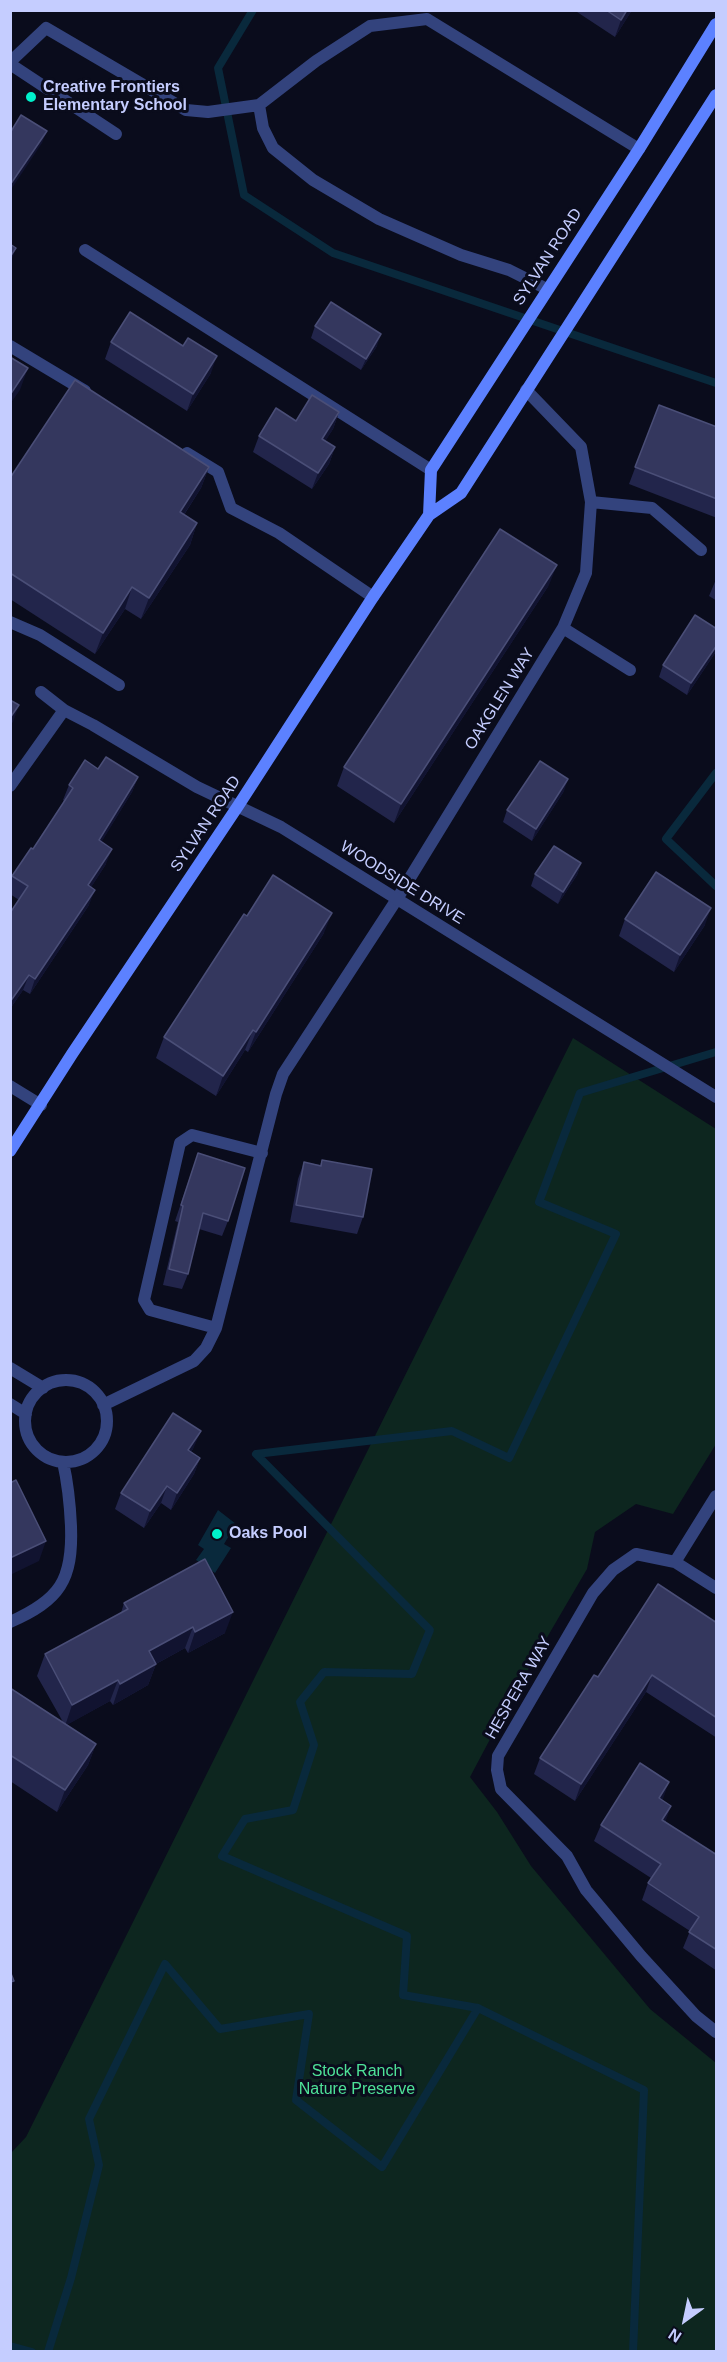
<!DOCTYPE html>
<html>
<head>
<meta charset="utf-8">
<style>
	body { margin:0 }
	#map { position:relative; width:727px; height:2362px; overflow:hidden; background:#0a0c1c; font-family:Helvetica,sans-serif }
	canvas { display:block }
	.frame { position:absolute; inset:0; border:12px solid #c5cdff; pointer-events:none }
	.north { position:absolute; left:655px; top:2290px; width:60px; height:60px; -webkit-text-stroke:4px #0a0c1c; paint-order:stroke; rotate:213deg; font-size:16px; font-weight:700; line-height:24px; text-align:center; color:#c5cdff }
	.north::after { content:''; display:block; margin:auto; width:21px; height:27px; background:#c5cdff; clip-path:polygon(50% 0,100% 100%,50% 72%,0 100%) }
</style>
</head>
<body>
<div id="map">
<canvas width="727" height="2362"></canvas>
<div class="frame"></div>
<div class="north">N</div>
</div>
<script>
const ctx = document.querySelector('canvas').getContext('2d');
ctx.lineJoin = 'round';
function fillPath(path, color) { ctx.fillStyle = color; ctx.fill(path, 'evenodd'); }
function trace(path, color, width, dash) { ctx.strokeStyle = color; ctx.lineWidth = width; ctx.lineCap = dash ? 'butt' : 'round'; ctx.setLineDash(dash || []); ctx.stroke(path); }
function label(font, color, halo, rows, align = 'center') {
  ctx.font = font + ' Helvetica,sans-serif'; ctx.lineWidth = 6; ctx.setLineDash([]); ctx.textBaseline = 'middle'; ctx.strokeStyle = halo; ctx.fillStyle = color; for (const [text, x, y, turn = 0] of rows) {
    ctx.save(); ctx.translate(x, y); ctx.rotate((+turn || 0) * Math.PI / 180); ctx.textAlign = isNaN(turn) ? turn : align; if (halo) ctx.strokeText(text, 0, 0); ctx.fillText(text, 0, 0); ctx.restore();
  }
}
const green = new Path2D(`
	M573 1038 716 1129V1444L673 1514 636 1504 595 1532 587 1569 514 1694 470 1777 497 1812 531 1866 650 2009 716 2063V2351H11V2153L26 2137Z`);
const water = new Path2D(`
	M218 1510 236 1524 224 1544 231 1548 215 1573 196 1560 204 1549 198 1545Z`);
const stream = new Path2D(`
	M253 10 218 68 244 195 333 253 716 383
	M716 773 666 839 716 886
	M10 2346 32 2352
	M48 2352 71 2278 99 2165 89 2119 165 1964 220 2029 309 2014 296 2100 382 2167 478 2008
	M633 2352 644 2090 478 2008 403 1995 407 1936 222 1856 245 1819 293 1810 314 1745 300 1702 324 1672 412 1674 430 1630 256 1454 452 1431 509 1458 616 1234 539 1202 580 1093 716 1052`);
const service = new Path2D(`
	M10 62 46 28 186 110 208 112 259 105 316 61 370 26 427 19 639 149
	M10 64 116 134
	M259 105 263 128 273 148 313 180 379 219 461 255 509 270 547 289
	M10 346 85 391
	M187 453 218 472 231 508 279 533 373 597
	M591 502 652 508 701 550
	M10 622 40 635 119 685
	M563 628 630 670
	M216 1328 150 1310 144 1300 180 1143 192 1135 262 1153
	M10 1368 43 1388
	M25 1421a41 41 0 1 1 82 0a41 41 0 1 1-82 0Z
	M10 1404 26 1414
	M103 1405 194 1361 206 1348 216 1328 276 1094 283 1074 397 899 563 628 586 573 591 502 581 447 526 390
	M10 1622C60 1600 73 1580 71 1526 70 1504 68 1484 63 1462`);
const minor = new Path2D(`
	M85 250 431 470
	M41 692 64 710 93 725 197 787 281 827 716 1097
	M10 786 64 710
	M10 1086 41 1105
	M675 1562 716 1496
	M716 1588 675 1562 636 1554 613 1570 593 1593 498 1756 497 1770 501 1789 567 1856 586 1890 641 1956 696 2016 716 2032`);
const secondary = new Path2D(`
	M429 515 431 470 639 149 716 24
	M10 1151 72 1054 238 806 373 597 429 515 461 493 716 95`);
const wall = new Path2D(`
	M574 10H632L615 37Z
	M315 326 377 346 361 370 311 338Z
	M111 342 211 373 187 411 105 359Z
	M659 405 717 427V518L629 484Z
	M339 412 333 429 325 441 335 447 329 464 312 489 253 452 259 436 296 421Z
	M209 467 201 488 184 515 197 523 190 545 141 619 125 609 95 654 10 599V478Z
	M717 577V601L709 596Z
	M549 585 394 823 337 786 344 767Z
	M717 629V650L687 695 659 677 663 665Z
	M98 769 138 777 132 792 101 842 106 864 91 887 89 905 30 994 23 990 10 1009V913L19 900 10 894V882L12 876 33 849 64 801 63 800 69 785Z
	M564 791 532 841 503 822 507 810Z
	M581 863 577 875 558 904 531 886 535 874Z
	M247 916 324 933 248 1052 245 1050 216 1096 156 1058 164 1037Z
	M625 919 705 925 674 972 619 936Z
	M198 1153 228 1221 222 1236 199 1229 188 1274 182 1289 163 1285 178 1222 175 1221Z
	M322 1160 363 1217 357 1234 290 1222 298 1179 304 1162 320 1165Z
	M194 1447 191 1452 200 1458 194 1474 171 1510 161 1503 144 1528 115 1509 121 1493Z
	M124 1603 225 1633 188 1653 185 1648 156 1664 148 1685 113 1705 110 1701 66 1725 96 1744 88 1765 57 1812 10 1781V1688L63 1722 37 1676 45 1654 121 1613Z
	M717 1623V1738L646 1692 575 1801 534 1774 540 1758 598 1677Z
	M663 1799 662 1800 666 1822 717 1855V1971L683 1948 690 1931 642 1900 648 1883 651 1878 594 1841 601 1825Z`);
const shadedWall = new Path2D(`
	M627 10H632L615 37 621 20Z
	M47 131 42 143 10 191V185Z
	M16 248 12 259 10 262V257Z
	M381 334 377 346 361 370 366 359Z
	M217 356 211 373 187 411 193 394Z
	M28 368 20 390 10 404V395Z
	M339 412 333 429 316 456 322 439Z
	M335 447 329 464 312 489 318 473Z
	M209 467 201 488 172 533 180 512Z
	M197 523 190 545 141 619 149 598Z
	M557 565 549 585 394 823 401 804Z
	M132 587 125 609 95 654 103 633Z
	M717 645V650L687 695 691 683Z
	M19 705 13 722 10 725V718Z
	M138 777 132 792 93 856 99 840Z
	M568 779 564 791 532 841 536 829Z
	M112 849 106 864 83 900 88 885Z
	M581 863 577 875 558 904 563 892Z
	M95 890 89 905 30 994 35 979Z
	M711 908 705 925 674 972 680 955Z
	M332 913 324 933 248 1052 256 1032Z
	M29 975 23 990 10 1009V1002Z
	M253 1030 245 1050 216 1096 223 1076Z
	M201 1431 194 1447 182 1467 188 1450Z
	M200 1458 194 1474 171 1510 177 1493Z
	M167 1486 161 1503 144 1528 150 1511Z
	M46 1541 39 1561 10 1575V1558Z
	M233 1612 225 1633 188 1653 195 1632Z
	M193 1627 185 1648 141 1672 149 1651Z
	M156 1664 148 1685 113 1705 120 1684Z
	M652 1675 646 1692 575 1801 581 1784Z
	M118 1680 110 1701 65 1726 72 1705Z
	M96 1744 88 1765 57 1812 65 1790Z
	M669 1782 663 1799 653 1815 659 1798Z
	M671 1806 665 1823 662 1820Z
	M14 1981 10 1991V1982Z`);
const building = new Path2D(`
	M606 10H627L621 20Z
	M21 115 47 131 10 185V133Z
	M10 244 16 248 10 257Z
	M331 302 381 334 366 359 315 326Z
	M130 312 183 346 188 338 217 356 193 394 111 342Z
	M10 357 28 368 10 395Z
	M75 380 209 467 180 512 197 523 149 598 132 587 103 633 10 573V478Z
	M312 395 339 412 322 439 335 447 318 473 259 436 276 408 296 421Z
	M659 405 717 427V499L635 467Z
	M500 529 557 565 401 804 344 767Z
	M695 615 717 629V645L691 683 663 665Z
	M10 700 19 705 10 718Z
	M106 757 138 777 99 840 112 849 88 885 95 890 35 979 29 975 10 1002V913L28 886 12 876 31 848 33 849 73 788 69 785 85 760 98 769Z
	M540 761 568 779 536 829 507 810Z
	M554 846 581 863 563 892 535 874Z
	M656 872 711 908 680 955 625 919Z
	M273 875 332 913 256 1032 253 1030 223 1076 164 1037 244 914 247 916Z
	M198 1153 245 1168 228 1221 203 1213 188 1274 169 1269 183 1206 181 1205Z
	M322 1160 372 1169 363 1217 296 1205 304 1162 321 1166Z
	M173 1413 201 1431 188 1450 200 1458 177 1493 167 1486 150 1511 121 1493Z
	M16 1480 46 1541 10 1558V1483Z
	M205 1559 233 1612 195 1632 193 1627 149 1651 156 1664 120 1684 118 1680 72 1705 45 1654 128 1609 124 1603Z
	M658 1584 717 1623V1718L652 1675 581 1784 540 1758 594 1675 598 1677Z
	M10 1688 96 1744 65 1790 10 1755Z
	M640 1763 669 1782 659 1798 671 1806 662 1820 717 1855V1950L689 1932 699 1917 648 1883 661 1864 601 1825Z
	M10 1971 14 1981 10 1982Z`);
const markers = [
	[31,97,6,"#00f0cb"],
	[217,1534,6,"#00f0cb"]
];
const poiNames = [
	["Creative Frontiers",43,88],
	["Elementary School",43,106],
	["Oaks Pool",229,1534]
];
const streetNames = [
	["SYLVAN ROAD",548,257,-57],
	["OAKGLEN WAY",500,699,-58],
	["SYLVAN ROAD",206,824,-56],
	["WOODSIDE DRIVE",402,883,32],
	["HESPERA WAY",519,1688,-60]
];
const parkNames = [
	["Stock Ranch",357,2072],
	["Nature Preserve",357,2090]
];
fillPath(green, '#0d261f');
fillPath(water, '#09293c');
trace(stream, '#09293c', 8);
trace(service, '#33437d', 12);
trace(minor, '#33437d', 12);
trace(secondary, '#5c81ff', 12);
fillPath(wall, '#22254b');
fillPath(shadedWall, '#111330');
fillPath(building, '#34375e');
trace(building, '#4a4e77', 1.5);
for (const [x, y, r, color] of markers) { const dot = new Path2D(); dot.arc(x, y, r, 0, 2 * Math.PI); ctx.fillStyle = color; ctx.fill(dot); trace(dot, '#0a0c1c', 2); }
label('bold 16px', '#c5cdff', '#0a0c1c', poiNames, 'left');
label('16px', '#c5cdff', '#0a0c1c', streetNames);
label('16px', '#4ee298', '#0a0c1c', parkNames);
</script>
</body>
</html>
